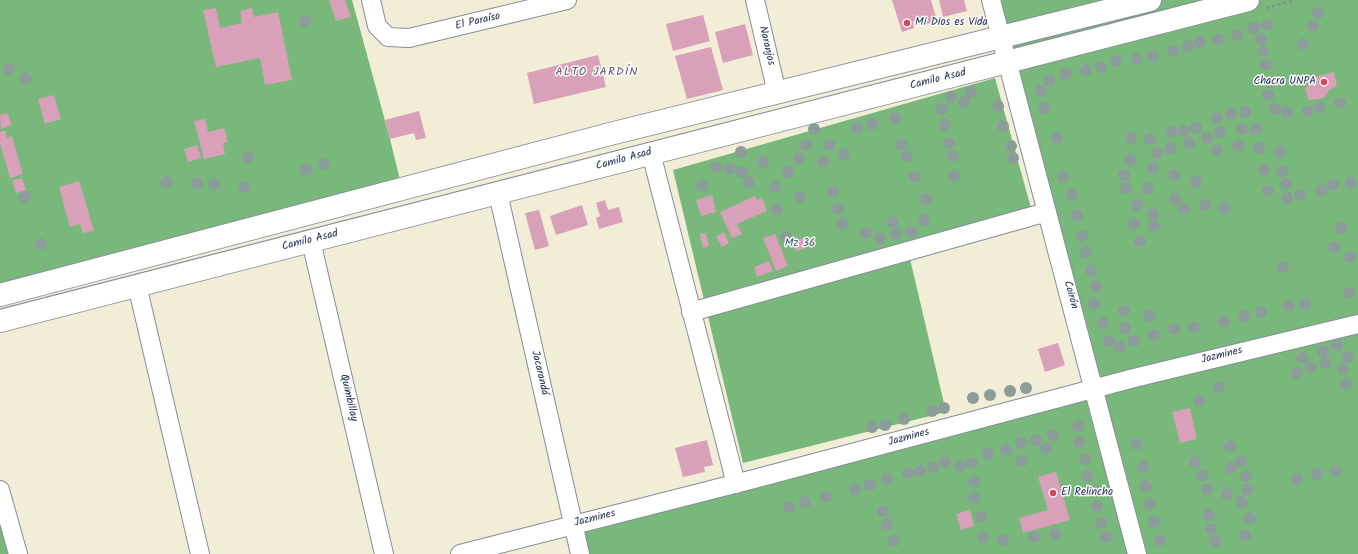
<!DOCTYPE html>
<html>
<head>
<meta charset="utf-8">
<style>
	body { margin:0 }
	canvas { display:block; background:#f1edd6 }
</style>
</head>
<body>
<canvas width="1358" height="554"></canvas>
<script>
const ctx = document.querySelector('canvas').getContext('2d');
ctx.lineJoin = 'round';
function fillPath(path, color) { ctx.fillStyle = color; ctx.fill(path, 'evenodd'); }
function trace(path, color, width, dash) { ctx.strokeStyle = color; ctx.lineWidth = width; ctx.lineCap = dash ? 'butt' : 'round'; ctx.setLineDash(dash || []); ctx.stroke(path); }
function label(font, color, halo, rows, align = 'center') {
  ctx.font = font + ' Kalam,sans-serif'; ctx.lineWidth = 3; ctx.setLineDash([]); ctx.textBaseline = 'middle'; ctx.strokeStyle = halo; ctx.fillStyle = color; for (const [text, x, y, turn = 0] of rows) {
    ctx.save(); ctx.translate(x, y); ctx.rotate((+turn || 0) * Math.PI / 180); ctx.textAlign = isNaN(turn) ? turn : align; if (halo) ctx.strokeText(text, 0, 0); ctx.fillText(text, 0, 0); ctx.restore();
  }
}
const forest = new Path2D(`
	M0 0H352L390 139 402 188 0 295Z
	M991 0H1358V554H580L573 524 1094 388Z
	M995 78 1031 208 906 242 946 412 743 463 673 170Z
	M0 490 18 554H0Z`);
const building = new Path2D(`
	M329 0H345L351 17 336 21Z
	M892 0H931L937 21 924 25 923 19 913 22 914 28 902 32Z
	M939 0H964L967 11 943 17Z
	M216 8 220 28 242 23 240 11 252 8 254 17 278 12 292 80 265 85 260 58 216 67 203 10Z
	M703 15 710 41 673 51 666 24Z
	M745 24 753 55 723 63 715 32Z
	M711 47 723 90 687 99 675 56Z
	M598 55 606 87 534 104 527 73Z
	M1334 72 1337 86 1329 90 1324 98 1309 100 1305 89 1314 77Z
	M54 95 61 119 45 124 38 99Z
	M419 111 426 138 416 140 414 133 390 139 385 120Z
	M7 113 12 125 1 129 0 115Z
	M205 119 208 132 224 128 228 142 223 143 225 154 204 159 194 121Z
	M5 130 7 138 12 136 23 174 10 178 0 143V132Z
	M197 145 201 158 188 162 184 149Z
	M22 178 26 190 16 193 12 180Z
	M79 181 94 231 83 233 80 224 70 227 59 187Z
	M712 195 716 212 701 216 696 200Z
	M755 196 757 200 762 198 767 211 737 224 742 234 732 238 720 212Z
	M605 200 608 210 619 207 623 222 599 229 596 218 600 216 596 203Z
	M582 205 588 225 556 235 550 216Z
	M539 210 549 246 535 250 525 213Z
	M724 232 729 243 722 247 716 237Z
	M706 233 709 246 703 248 700 234Z
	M775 234 788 266 776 271 763 238Z
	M803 238 806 248 796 251 793 241Z
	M769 261 773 271 757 277 754 267Z
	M1058 343 1065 365 1045 372 1038 349Z
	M1190 408 1197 439 1180 443 1172 412Z
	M707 440 713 465 704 467 705 472 683 477 675 448Z
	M1056 472 1070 520 1023 533 1019 518 1048 510 1038 477Z
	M970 510 974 526 961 530 956 514Z`);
const path = new Path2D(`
	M1266 8 1295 0`);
const minor = new Path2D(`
	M371 0 377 26 388 37 409 38 567 0
	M755 0 777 93
	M991 0 1137 554
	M651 153 736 484
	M498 193 580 554
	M311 241 384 554
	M137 285 200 554
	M691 312 1047 212
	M0 490 18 554
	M460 554 754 479 1134 378 1358 324`);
const tertiary = new Path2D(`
	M0 295 614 133 1150 0
	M0 321 1248 0`);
const trees = [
	[1318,13],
	[305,21],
	[1267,25],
	[1313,26],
	[1254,28],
	[1237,35],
	[1218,39],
	[1261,39],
	[1200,42],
	[1303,44],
	[1188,46],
	[1173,51],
	[1263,51],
	[1153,56],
	[1137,59],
	[1116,61],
	[1266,65],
	[1101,67],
	[9,69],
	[1086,70],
	[1066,74],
	[26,78],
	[1049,80],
	[1270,82],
	[1041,91],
	[971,92],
	[1268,95],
	[951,97],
	[964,102],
	[1340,103],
	[998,106],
	[1320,107],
	[1044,108],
	[942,109],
	[1275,109],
	[1308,111],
	[1245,112],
	[1287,112],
	[1231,114],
	[895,118],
	[1217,118],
	[872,124],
	[945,125],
	[1003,126],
	[857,128],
	[1196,128],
	[814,129],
	[1242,129],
	[1256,129],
	[1184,131],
	[1172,132],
	[1220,132],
	[1057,138],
	[1131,138],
	[1207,138],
	[1150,139],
	[949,143],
	[1189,143],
	[806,145],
	[829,145],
	[901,145],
	[1011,146],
	[1238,146],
	[1170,148],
	[1259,148],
	[1217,150],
	[741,152],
	[1280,152],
	[1157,153],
	[844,154],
	[907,156],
	[953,156],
	[248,157],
	[799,158],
	[1013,158],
	[1130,160],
	[763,162],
	[823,162],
	[324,164],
	[716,167],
	[1153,168],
	[730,169],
	[306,170],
	[1264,170],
	[742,172],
	[788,172],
	[1282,172],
	[1124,175],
	[1174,175],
	[954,176],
	[915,177],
	[1063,177],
	[166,182],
	[749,182],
	[1196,182],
	[197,183],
	[1351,183],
	[214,184],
	[1286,184],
	[1333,185],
	[702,186],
	[244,187],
	[775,187],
	[1126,188],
	[1148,188],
	[1322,190],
	[1268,191],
	[833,192],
	[1072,195],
	[1300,195],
	[25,197],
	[800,197],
	[1287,198],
	[926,199],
	[1175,199],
	[1137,205],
	[1205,205],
	[1224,208],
	[838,209],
	[1184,209],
	[777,210],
	[1153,214],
	[1077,215],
	[924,220],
	[893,222],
	[842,224],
	[1134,224],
	[1154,226],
	[1341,228],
	[911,232],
	[866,233],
	[896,234],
	[1082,236],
	[786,237],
	[880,238],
	[1140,241],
	[41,244],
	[1334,247],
	[1086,252],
	[1350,257],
	[1283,267],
	[1091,270],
	[1096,286],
	[1349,293],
	[1094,304],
	[1305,304],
	[1289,306],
	[1124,311],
	[1261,312],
	[1150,316],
	[1244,316],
	[1224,322],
	[1103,323],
	[1194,327],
	[1125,328],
	[1174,329],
	[1154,335],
	[1109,341],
	[1134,341],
	[1337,345],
	[1120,347],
	[1323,351],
	[1348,357],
	[1302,358],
	[1325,363],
	[1311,367],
	[1343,369],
	[1297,373],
	[1346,384],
	[1219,387],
	[1026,388],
	[1010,391],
	[990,395],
	[973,398],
	[1199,401],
	[944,408],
	[932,411],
	[904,419],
	[885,425],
	[1078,426],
	[872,427],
	[1053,435],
	[1036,440],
	[1079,442],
	[1021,443],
	[1136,444],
	[1230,446],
	[1046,448],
	[1006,450],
	[988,454],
	[1085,459],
	[1022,461],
	[1241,461],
	[945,462],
	[1195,462],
	[972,463],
	[960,466],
	[933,467],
	[1143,467],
	[1231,468],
	[920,471],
	[1336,471],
	[908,473],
	[1317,474],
	[1087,476],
	[1202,476],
	[1246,476],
	[887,479],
	[1297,479],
	[974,482],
	[870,485],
	[1146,486],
	[855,489],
	[1207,489],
	[1247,490],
	[1095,491],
	[1227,494],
	[826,497],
	[974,498],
	[805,502],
	[1242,502],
	[1150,504],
	[1097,506],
	[789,507],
	[883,511],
	[1209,515],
	[981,517],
	[1250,518],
	[1154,522],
	[1101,523],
	[887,524],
	[1211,529],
	[1055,534],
	[1245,535],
	[983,537],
	[1034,537],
	[1106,537],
	[1003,540],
	[1160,540],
	[894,541],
	[1215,541]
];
const markers = [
	[907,23,4,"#d1495b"],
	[1324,82,4,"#d1495b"],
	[1053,493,4,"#d1495b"]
];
const streetNames = [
	["El Paraíso",478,22,-13],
	["Naranjos",766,46,77],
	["Camilo Asad",938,80,-14],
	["Camilo Asad",624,160,-15],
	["Camilo Asad",310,241,-14],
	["Coirón",1070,295,75],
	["Jazmines",1222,356,-14],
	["Jacarandá",539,373,77],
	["Quimbillay",348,398,77],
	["Jazmines",909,438,-15],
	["Jazmines",595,519,-14]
];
const poiNames = [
	["Mi Dios es Vida",915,23],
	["Chacra UNPA",1316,82,"right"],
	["El Relincho",1061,493]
];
const parkNames = [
	["Mz 36",800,244]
];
const neighbourhoodNames = [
	["ALTO JARDÍN",597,73]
];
fillPath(forest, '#78b87a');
fillPath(building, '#d8a0b9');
trace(minor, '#868e9a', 20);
trace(tertiary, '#868e9a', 24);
trace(path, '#868e9a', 2.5, [3, 3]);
trace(minor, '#fff', 18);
trace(tertiary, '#fff', 22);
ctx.fillStyle = '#8c9c9b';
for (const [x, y] of trees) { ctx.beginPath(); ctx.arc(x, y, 6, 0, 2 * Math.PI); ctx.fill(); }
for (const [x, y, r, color] of markers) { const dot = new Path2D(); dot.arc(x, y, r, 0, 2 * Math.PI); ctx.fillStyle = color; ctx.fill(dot); trace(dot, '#fdfcf7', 1.5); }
label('11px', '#1b2f5e', '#fdfcf7', streetNames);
label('11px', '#1b2f5e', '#fdfcf7', poiNames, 'left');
label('11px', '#3a596a', '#fdfcf7', parkNames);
ctx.letterSpacing = '1px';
label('12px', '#5d577e', '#fdfcf7', neighbourhoodNames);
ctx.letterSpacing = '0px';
</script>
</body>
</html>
